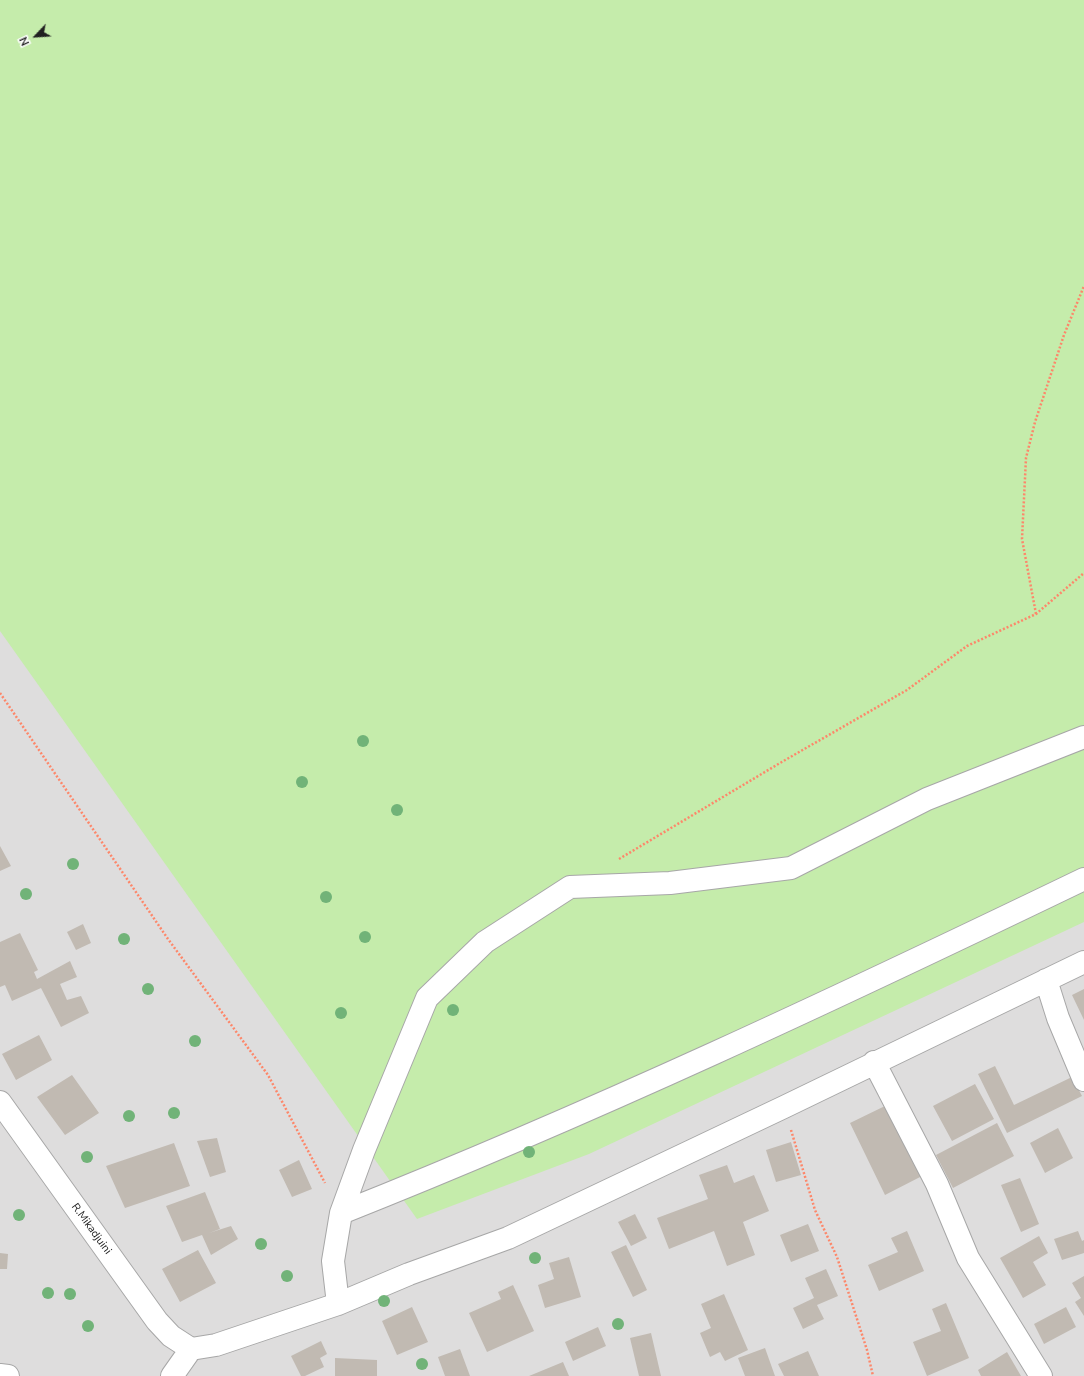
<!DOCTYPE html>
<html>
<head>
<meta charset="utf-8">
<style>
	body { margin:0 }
	#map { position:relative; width:1084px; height:1376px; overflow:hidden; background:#f0eee6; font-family:"Nunito Sans",sans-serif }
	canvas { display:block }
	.north { position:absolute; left:16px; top:16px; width:40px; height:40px; -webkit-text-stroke:3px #fff; paint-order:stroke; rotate:245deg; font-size:11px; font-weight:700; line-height:16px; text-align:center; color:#202020 }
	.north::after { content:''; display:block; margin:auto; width:14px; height:18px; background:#202020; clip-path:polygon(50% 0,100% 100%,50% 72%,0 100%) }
</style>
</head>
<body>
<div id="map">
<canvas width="1084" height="1376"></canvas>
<div class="north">N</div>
</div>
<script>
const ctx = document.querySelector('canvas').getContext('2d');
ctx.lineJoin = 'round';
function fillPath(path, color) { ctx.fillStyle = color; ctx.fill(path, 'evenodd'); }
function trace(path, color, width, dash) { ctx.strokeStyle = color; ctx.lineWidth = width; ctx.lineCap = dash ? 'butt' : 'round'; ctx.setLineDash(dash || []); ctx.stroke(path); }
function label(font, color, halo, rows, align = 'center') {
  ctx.font = font + ' "Nunito Sans",sans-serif'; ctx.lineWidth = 3; ctx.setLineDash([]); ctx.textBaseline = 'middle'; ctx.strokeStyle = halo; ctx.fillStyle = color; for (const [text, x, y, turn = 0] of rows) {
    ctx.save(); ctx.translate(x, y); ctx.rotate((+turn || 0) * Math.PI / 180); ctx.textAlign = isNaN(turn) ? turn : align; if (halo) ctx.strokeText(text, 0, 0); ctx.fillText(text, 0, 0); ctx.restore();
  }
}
const residential = new Path2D(`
	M0 0H1084V1376H0Z`);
const grass = new Path2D(`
	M0 0H1084V922L589 1154 417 1219 0 631Z`);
const building = new Path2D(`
	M0 846 11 866 0 871Z
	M83 924 91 943 76 950 67 932Z
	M20 933 38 970 34 972 37 979 70 961 77 977 60 984 67 1000 81 996 89 1013 61 1027 41 988 12 1001 5 985 0 987V942Z
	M1084 989V1020L1072 995Z
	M39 1035 52 1060 16 1080 2 1054Z
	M995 1066 1014 1105 1072 1077 1082 1096 1007 1133 978 1074Z
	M72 1075 99 1113 65 1135 37 1097Z
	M975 1084 994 1119 952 1141 933 1106Z
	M887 1105 922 1176 885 1195 850 1123Z
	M997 1123 1014 1156 953 1188 936 1155Z
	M1058 1128 1073 1158 1045 1173 1030 1143Z
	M217 1138 226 1172 210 1177 197 1141Z
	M791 1142 801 1175 776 1182 766 1150Z
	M174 1143 190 1186 125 1208 106 1166Z
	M299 1160 312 1189 292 1197 279 1170Z
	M727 1165 734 1183 754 1175 769 1211 743 1222 755 1255 727 1266 714 1231 669 1249 657 1218 708 1199 699 1175Z
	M1020 1178 1039 1224 1021 1232 1001 1185Z
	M205 1192 220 1229 209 1233 231 1226 238 1239 211 1255 202 1235 182 1242 166 1206Z
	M635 1214 647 1238 631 1246 618 1222Z
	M808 1224 819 1251 791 1262 780 1235Z
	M907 1231 924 1271 879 1291 868 1265 898 1252 891 1238Z
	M1078 1231 1082 1241 1084 1240V1253L1062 1260 1054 1239Z
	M1039 1236 1048 1253 1033 1262 1046 1285 1023 1298 1000 1258Z
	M626 1245 647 1290 633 1297 611 1252Z
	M198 1250 216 1283 180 1302 162 1269Z
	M0 1253 8 1254 7 1269H0Z
	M569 1257 581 1297 545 1308 538 1285 554 1279 549 1263Z
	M826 1269 838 1296 817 1305 824 1319 803 1329 793 1308 814 1298 805 1278Z
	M1084 1276V1316L1075 1302 1081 1298 1072 1283Z
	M513 1285 534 1331 487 1352 469 1313 501 1299 498 1292Z
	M724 1294 748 1350 725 1361 720 1352 710 1357 700 1333 711 1328 701 1304Z
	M946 1303 969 1358 927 1376 913 1342 941 1331 932 1309Z
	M412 1307 428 1342 397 1355 382 1321Z
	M1066 1307 1076 1327 1044 1344 1034 1324Z
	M598 1327 606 1346 573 1361 565 1342Z
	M651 1333 661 1376H639L630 1338Z
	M321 1341 327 1354 320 1358 324 1367 305 1376H301L291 1356Z
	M765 1348 775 1376H745L738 1358Z
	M460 1349 470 1376H445L438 1357Z
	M808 1351 819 1376H784L778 1364Z
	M1007 1352 1021 1376H981L978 1370Z
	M335 1358 377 1360V1376H335Z
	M563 1362 569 1376H529Z`);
const path = new Path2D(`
	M1036 614 1022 539 1026 458 1035 422 1064 335 1084 286
	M0 693 168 939 268 1075 325 1183
	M619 859 780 763 907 690 967 646 1036 614 1084 573
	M791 1130 815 1210 837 1257 867 1350 873 1376`);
const minor = new Path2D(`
	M1046 980 1058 1018 1084 1080
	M874 1062 937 1184 968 1258 1041 1376
	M0 1102 157 1321 171 1336 191 1349
	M341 1213C593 1113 839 997 1084 879
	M338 1304 333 1261 341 1213 364 1150 427 998 485 942 570 887 670 883 791 868 927 799 1084 737
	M0 1375 8 1376
	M172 1376 191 1349 216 1345 338 1304 409 1274 508 1238 784 1107 1084 962`);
const trees = [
	[363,741],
	[302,782],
	[397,810],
	[73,864],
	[26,894],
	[326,897],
	[365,937],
	[124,939],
	[148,989],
	[453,1010],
	[341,1013],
	[195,1041],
	[174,1113],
	[129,1116],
	[529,1152],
	[87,1157],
	[19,1215],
	[261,1244],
	[535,1258],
	[287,1276],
	[48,1293],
	[70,1294],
	[384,1301],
	[618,1324],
	[88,1326],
	[422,1364]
];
const streetNames = [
	["R.Mikadjuini",91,1229,54]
];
fillPath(residential, '#dedddd');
fillPath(grass, '#c5ecab');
fillPath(building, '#c1bab2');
trace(minor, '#a7a7a7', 24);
trace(path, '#fd876a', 2.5, [2, 2]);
trace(minor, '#fff', 22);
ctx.fillStyle = '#71b378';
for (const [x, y] of trees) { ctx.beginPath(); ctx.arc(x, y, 6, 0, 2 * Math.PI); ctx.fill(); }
label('11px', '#202020', '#fff', streetNames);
</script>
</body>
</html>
